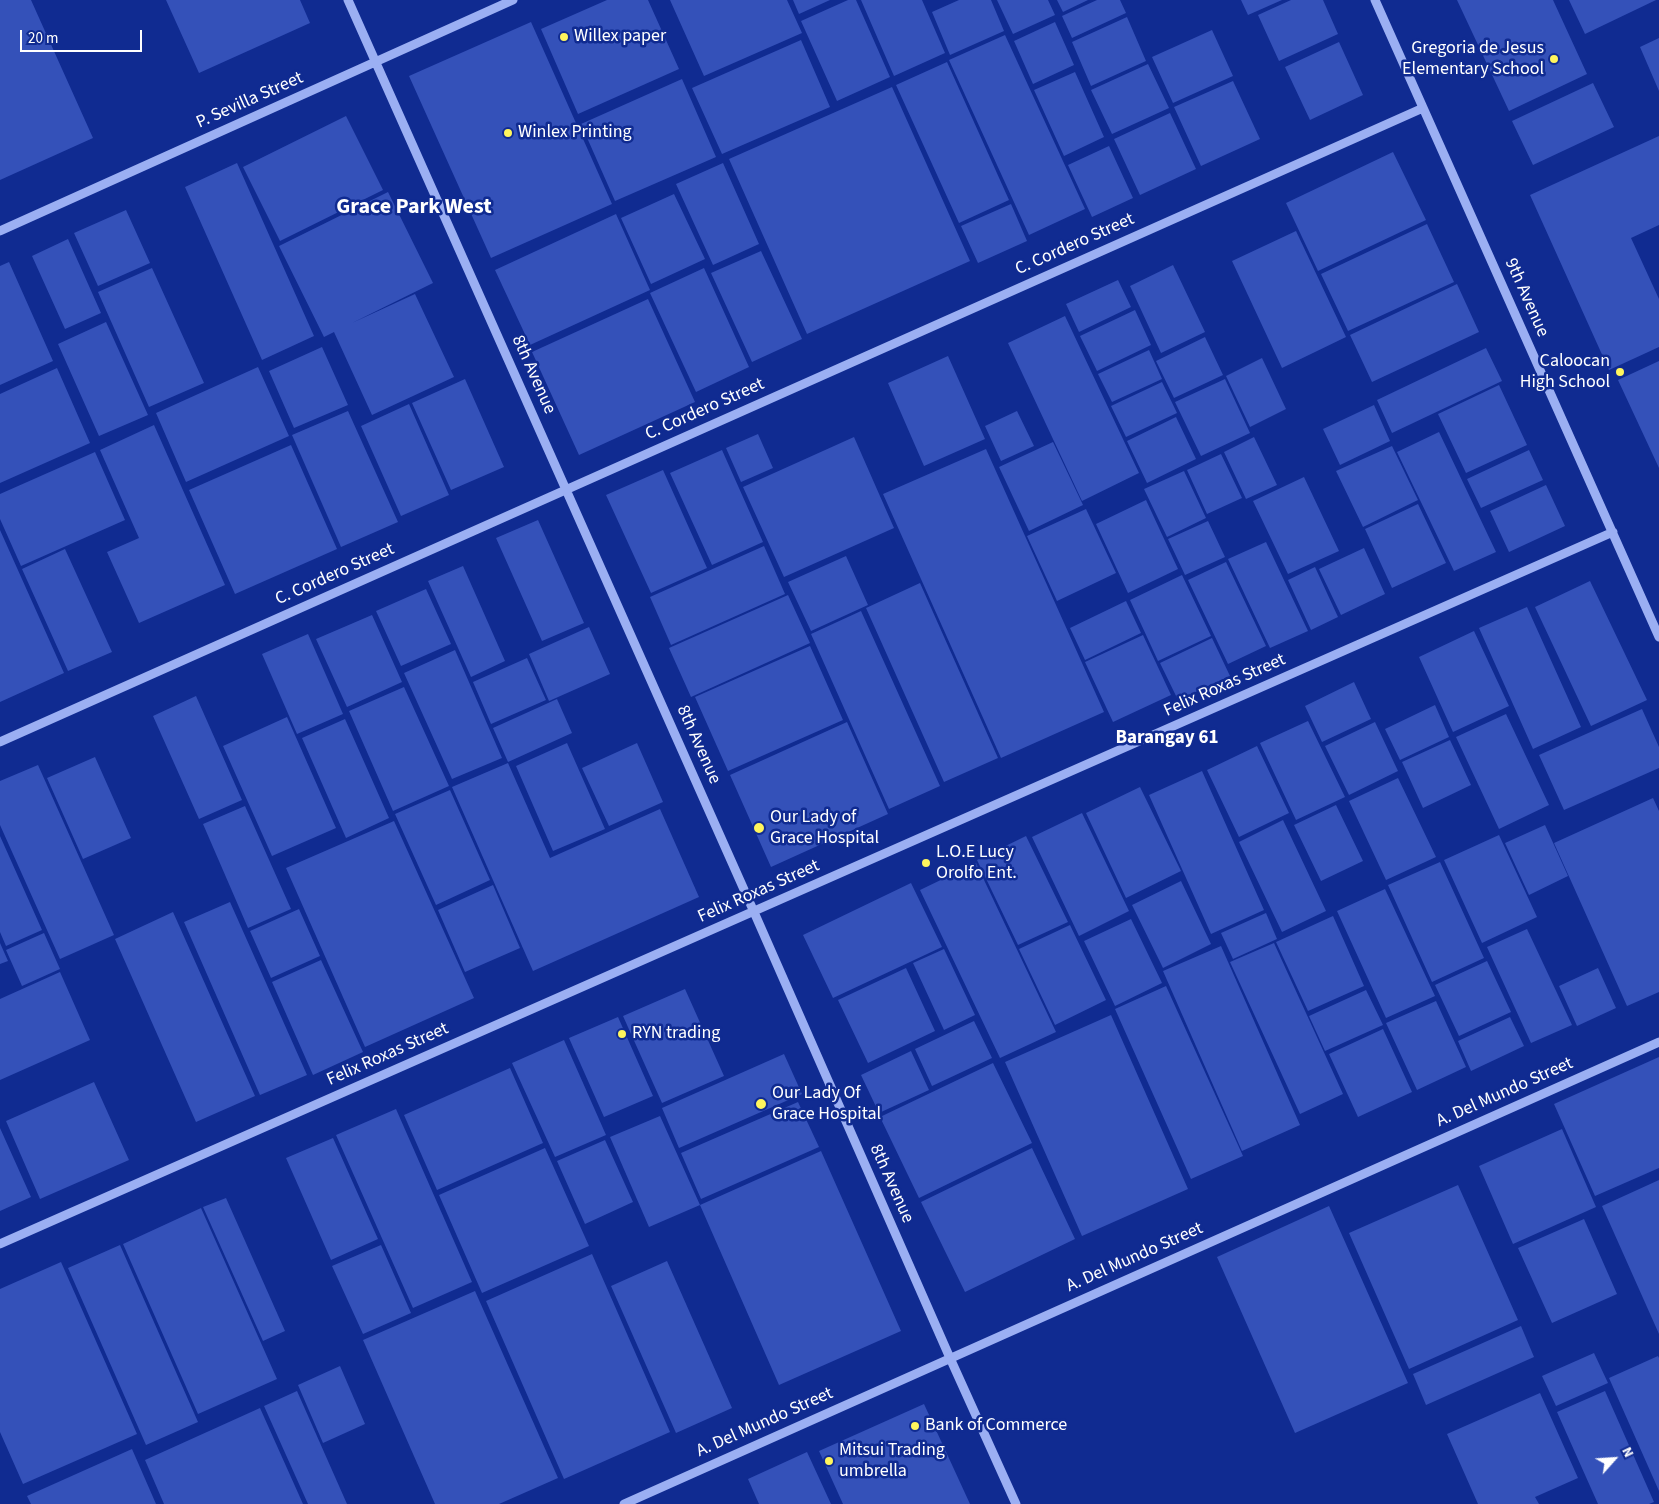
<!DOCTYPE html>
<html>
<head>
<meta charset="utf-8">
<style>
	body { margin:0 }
	#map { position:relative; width:1659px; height:1504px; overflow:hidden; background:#102b91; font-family:"Source Sans 3",sans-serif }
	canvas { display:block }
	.north { position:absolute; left:1589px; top:1434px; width:50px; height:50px; -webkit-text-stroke:4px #102b91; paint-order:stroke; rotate:64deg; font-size:14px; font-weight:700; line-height:20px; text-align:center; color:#fff }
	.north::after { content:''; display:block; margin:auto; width:18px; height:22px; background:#fff; clip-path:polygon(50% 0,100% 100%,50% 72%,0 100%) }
	.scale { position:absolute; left:20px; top:30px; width:122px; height:22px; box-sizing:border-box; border:2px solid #fff; border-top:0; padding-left:6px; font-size:15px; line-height:18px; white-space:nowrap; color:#fff; -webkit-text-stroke:4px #102b91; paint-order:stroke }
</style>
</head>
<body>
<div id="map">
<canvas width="1659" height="1504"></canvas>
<div class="north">N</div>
<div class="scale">20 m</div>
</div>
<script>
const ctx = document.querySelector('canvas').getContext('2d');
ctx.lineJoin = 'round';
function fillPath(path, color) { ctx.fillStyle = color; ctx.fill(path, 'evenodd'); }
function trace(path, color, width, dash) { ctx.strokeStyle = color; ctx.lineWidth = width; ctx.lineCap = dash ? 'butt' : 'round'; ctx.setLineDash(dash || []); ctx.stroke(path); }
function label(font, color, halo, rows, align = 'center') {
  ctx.font = font + ' "Source Sans 3",sans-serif'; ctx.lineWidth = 5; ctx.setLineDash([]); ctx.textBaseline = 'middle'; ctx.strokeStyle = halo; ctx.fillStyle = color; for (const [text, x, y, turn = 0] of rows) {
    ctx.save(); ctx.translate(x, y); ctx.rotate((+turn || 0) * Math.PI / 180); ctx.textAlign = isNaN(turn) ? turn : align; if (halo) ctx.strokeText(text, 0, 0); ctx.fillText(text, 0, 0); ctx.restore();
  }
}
const building = new Path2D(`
	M0 0H31L93 138 0 180Z
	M166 0H300L310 23 199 73Z
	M607 0H648L679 69 578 114 541 29Z
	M670 0H787L802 33 704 76Z
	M793 0H830L799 14Z
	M848 0H856L890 77 837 101 801 21Z
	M861 0H922L945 53 894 76Z
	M959 0H991L1004 31 950 55 932 12Z
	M997 0H1048L1055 15 1013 34Z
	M1057 0H1088L1063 12Z
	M1097 0H1120L1126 13 1072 38 1062 16Z
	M1241 0H1282L1248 15Z
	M1291 0H1323L1338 34 1279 61 1258 15Z
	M1457 0H1553L1587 74 1509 111Z
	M1569 0H1656L1585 34Z
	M1127 17 1146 61 1091 86 1072 42Z
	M531 22 612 204 491 258 409 76Z
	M1055 22 1074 65 1033 84 1014 41Z
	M1212 30 1233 76 1173 103 1152 57Z
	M1005 35 1085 209 1029 235 949 60Z
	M1659 38V91L1640 47Z
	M801 40 830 107 722 154 692 88Z
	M1339 42 1363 95 1310 120 1285 67Z
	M947 62 1009 200 959 223 896 85Z
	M1148 64 1169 108 1112 134 1091 90Z
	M1075 72 1104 137 1064 156 1034 90Z
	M682 79 716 157 615 201 581 124Z
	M1233 81 1260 139 1201 166 1174 107Z
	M1593 83 1614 127 1533 165 1512 121Z
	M892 87 970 261 807 334 729 159Z
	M1170 113 1196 169 1140 195 1114 139Z
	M346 116 383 190 280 241 243 167Z
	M1659 136V225L1631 238 1659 299V347L1609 370 1530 195Z
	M1109 146 1133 198 1092 217 1068 165Z
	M1393 152 1426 220 1318 271 1286 203Z
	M237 163 314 336 262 360 185 187Z
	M723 163 759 244 713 265 676 184Z
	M388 192 433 283 352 323 415 294 454 377 372 415 334 332 324 337 279 246Z
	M674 194 705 259 651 284 621 218Z
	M1011 204 1027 241 978 263 961 226Z
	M126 210 150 263 98 286 74 233Z
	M616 214 650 290 530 345 495 270Z
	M1427 224 1454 282 1348 331 1321 274Z
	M1296 231 1346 337 1282 368 1232 261Z
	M68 239 101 313 65 329 32 256Z
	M761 251 802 339 752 362 711 273Z
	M9 262 53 361 0 385V266Z
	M1173 265 1205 332 1161 353 1130 286Z
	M152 268 204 383 149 407 98 292Z
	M704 268 749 367 696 392 650 293Z
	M1118 280 1131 307 1079 332 1066 304Z
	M1457 284 1479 332 1372 382 1350 335Z
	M648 299 695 402 579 455 532 352Z
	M1135 310 1151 345 1097 371 1080 336Z
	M1065 316 1139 473 1082 501 1008 343Z
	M106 322 148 415 99 436 58 344Z
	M1205 337 1223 375 1174 398 1156 361Z
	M322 347 348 405 294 428 269 371Z
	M1486 348 1502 381 1392 433 1377 400Z
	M1149 350 1162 379 1112 402 1098 374Z
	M948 356 985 439 924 466 888 383Z
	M1262 358 1286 409 1250 427 1226 376Z
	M1659 361V468L1618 380Z
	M258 367 289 436 186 482 156 413Z
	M57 368 90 443 0 483V394Z
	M465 379 504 467 451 490 412 403Z
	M1225 379 1250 433 1201 456 1175 402Z
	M1162 382 1177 413 1126 437 1111 406Z
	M1499 385 1527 445 1466 473 1438 414Z
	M409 404 449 495 401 516 361 426Z
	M1374 405 1390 441 1340 465 1323 429Z
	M348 411 398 522 341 547 292 435Z
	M1017 411 1034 446 1001 461 985 426Z
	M1176 417 1196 459 1147 483 1127 441Z
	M154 425 225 585 139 623 107 552 139 538 100 450Z
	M1439 432 1496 552 1454 571 1397 452Z
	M758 434 773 468 741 482 726 448Z
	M854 437 894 528 784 577 743 487Z
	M1254 437 1277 485 1246 499 1224 452Z
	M1053 442 1083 505 1029 531 999 467Z
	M291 445 337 549 235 594 189 490Z
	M1392 446 1418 500 1363 527 1336 471Z
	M986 449 1104 712 1001 758 883 494Z
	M722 450 763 542 712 565 670 473Z
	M1529 450 1543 480 1481 508 1467 479Z
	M95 452 125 520 21 566 0 519V494Z
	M1221 454 1242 498 1207 514 1187 470Z
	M663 470 707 568 651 593 606 495Z
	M1184 471 1206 518 1167 537 1144 489Z
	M1304 477 1339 551 1288 574 1253 501Z
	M1546 485 1565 526 1509 552 1490 511Z
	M1146 500 1178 569 1128 593 1096 524Z
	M1418 504 1446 563 1392 588 1365 529Z
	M1086 509 1116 573 1057 601 1027 536Z
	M538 520 584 623 542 641 496 538Z
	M1208 521 1225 557 1185 575 1168 539Z
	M0 530 64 673 0 702Z
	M1266 542 1308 631 1270 648 1228 559Z
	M764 546 785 594 671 645 650 597Z
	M1364 548 1385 594 1341 615 1319 569Z
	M65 549 112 652 68 671 22 569Z
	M846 556 868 605 811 631 788 582Z
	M1226 562 1266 646 1228 664 1188 580Z
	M463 566 505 661 471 677 428 581Z
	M1315 567 1338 617 1311 630 1288 580Z
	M1182 575 1211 636 1158 661 1130 600Z
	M1590 581 1647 700 1591 726 1535 607Z
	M920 583 998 758 944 782 866 608Z
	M426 589 451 644 401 666 376 611Z
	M788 595 810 643 691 697 669 648Z
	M1126 601 1141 633 1085 660 1070 628Z
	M1527 607 1581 727 1533 749 1479 628Z
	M861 611 940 786 889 809 811 634Z
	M372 615 402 682 347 707 316 639Z
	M589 627 610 674 549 701 529 654Z
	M1474 631 1509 706 1453 732 1419 657Z
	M308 634 343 714 297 734 262 654Z
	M1143 635 1171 695 1113 722 1085 662Z
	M1212 638 1230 676 1178 700 1160 663Z
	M810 646 843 720 728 771 695 697Z
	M455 650 502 758 452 779 404 673Z
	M527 658 546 700 491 724 473 682Z
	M1354 682 1371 719 1322 742 1305 706Z
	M404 687 449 786 393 811 349 711Z
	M196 696 242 800 199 819 153 716Z
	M557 699 572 733 508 762 493 728Z
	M1435 705 1449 737 1400 760 1385 729Z
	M1642 709 1659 747V768L1564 810 1539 755Z
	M1506 714 1549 805 1499 829 1456 737Z
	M287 717 336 828 272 856 223 746Z
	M345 719 389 818 346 838 302 738Z
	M1308 721 1345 797 1296 820 1260 743Z
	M847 722 888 814 771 867 730 775Z
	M1375 722 1398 771 1349 795 1325 746Z
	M1450 740 1471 785 1423 808 1402 762Z
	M567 743 605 829 553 851 516 766Z
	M637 743 663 802 609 826 582 768Z
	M1257 746 1289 813 1239 837 1207 770Z
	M95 757 131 838 83 859 47 778Z
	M508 763 550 858 660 809 699 897 533 971 452 787Z
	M38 765 114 935 60 959 0 825V781Z
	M1202 771 1264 910 1211 934 1149 795Z
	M1398 778 1436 857 1386 880 1349 801Z
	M1140 787 1181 871 1126 898 1086 813Z
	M450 790 490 880 436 905 395 814Z
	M1653 798 1659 811V992L1627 1006 1554 843Z
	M1336 805 1363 861 1321 881 1294 825Z
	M245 806 291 909 248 928 203 824Z
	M1082 813 1129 911 1079 936 1032 837Z
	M1283 820 1326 911 1282 932 1239 842Z
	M394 821 474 998 365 1047 286 868Z
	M1545 825 1568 876 1529 895 1505 843Z
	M1499 835 1537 917 1482 943 1444 860Z
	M0 836 42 930 6 946 0 932Z
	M1026 836 1068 922 1018 945 977 860Z
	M1440 862 1484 958 1432 982 1388 885Z
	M976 863 1056 1032 1000 1058 920 890Z
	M1181 881 1211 944 1163 968 1132 905Z
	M911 883 942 947 833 998 803 935Z
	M493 885 520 948 465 972 438 910Z
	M1385 889 1435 996 1386 1018 1337 911Z
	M230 902 307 1075 260 1095 184 922Z
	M299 909 320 956 271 978 250 931Z
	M173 912 255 1096 196 1122 115 939Z
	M1266 913 1277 939 1233 959 1221 933Z
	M1333 916 1364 986 1308 1011 1276 942Z
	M1131 919 1162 983 1115 1006 1084 941Z
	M1070 925 1106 1000 1055 1025 1019 949Z
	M1527 929 1572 1025 1531 1043 1487 947Z
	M44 933 60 969 22 986 6 950Z
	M0 943 8 961 0 964Z
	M1274 943 1343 1094 1300 1114 1230 962Z
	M1221 946 1300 1125 1242 1151 1163 971Z
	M944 949 975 1015 944 1030 913 963Z
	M321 960 363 1052 313 1075 272 982Z
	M1487 961 1511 1012 1459 1036 1435 985Z
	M906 968 935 1031 868 1063 838 1000Z
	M1598 968 1616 1008 1577 1026 1559 986Z
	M60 972 90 1040 0 1080V999Z
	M1166 986 1243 1156 1191 1179 1115 1009Z
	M685 989 724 1076 662 1103 623 1016Z
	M1366 990 1383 1025 1325 1051 1309 1016Z
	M1436 1001 1466 1067 1417 1090 1386 1023Z
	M1111 1015 1188 1189 1082 1236 1005 1062Z
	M618 1017 653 1096 604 1117 569 1038Z
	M1510 1017 1524 1046 1471 1071 1458 1041Z
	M974 1021 992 1058 932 1086 915 1049Z
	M1383 1029 1412 1092 1358 1117 1329 1054Z
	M564 1040 606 1135 555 1157 512 1063Z
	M911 1051 929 1090 879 1113 861 1075Z
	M784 1054 802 1094 679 1148 662 1108Z
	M1659 1057V1168L1595 1196 1554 1104Z
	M993 1063 1032 1143 919 1198 880 1117Z
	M510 1068 543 1143 437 1190 404 1115Z
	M94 1082 129 1160 40 1199 6 1121Z
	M798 1102 819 1147 701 1199 681 1153Z
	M396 1109 472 1282 413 1308 336 1135Z
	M660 1116 700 1205 649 1227 610 1137Z
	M0 1128 31 1197 0 1211Z
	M1562 1129 1596 1207 1513 1244 1479 1166Z
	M333 1138 378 1239 331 1260 286 1158Z
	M605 1140 633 1202 585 1224 557 1161Z
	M545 1148 589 1246 482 1293 439 1195Z
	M1032 1148 1075 1239 965 1292 921 1202Z
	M821 1151 901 1331 779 1385 700 1205Z
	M1659 1180V1334L1602 1206Z
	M1458 1185 1518 1320 1409 1369 1349 1233Z
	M226 1198 285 1331 263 1341 203 1207Z
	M1329 1206 1408 1383 1295 1433 1217 1257Z
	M201 1208 277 1379 198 1414 123 1244Z
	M1584 1219 1617 1294 1552 1323 1518 1248Z
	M120 1245 198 1422 146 1445 68 1268Z
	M381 1245 411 1313 363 1334 332 1266Z
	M592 1254 670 1432 564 1479 486 1301Z
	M667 1261 732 1408 676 1433 611 1286Z
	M61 1262 137 1434 23 1484 0 1432V1289Z
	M475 1291 558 1478 499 1504H435L363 1340Z
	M1521 1326 1534 1357 1426 1405 1413 1374Z
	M1594 1353 1608 1383 1556 1406 1542 1376Z
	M1658 1356 1659 1358V1491L1609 1378Z
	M340 1366 365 1424 323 1443 298 1385Z
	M297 1391 347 1504H308L264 1406Z
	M1605 1391 1654 1502 1649 1504H1598L1557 1412Z
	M1540 1393 1578 1478 1535 1497 1539 1504H1478L1447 1434Z
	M924 1404 970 1504H843L819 1451Z
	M260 1408 303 1504H164L145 1460Z
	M132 1449 156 1504H31L27 1496Z
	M807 1452 831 1504H759L748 1479Z`);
const minor = new Path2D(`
	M348 0 754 912 950 1358 1016 1504
	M1375 0 1659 637
	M0 231 513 0
	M0 742 1423 108
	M0 1244 1613 532
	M624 1504 1659 1042`);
const markers = [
	[564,37,5,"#fff55d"],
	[1554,59,5,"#fff55d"],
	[508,133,5,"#fff55d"],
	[1620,372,5,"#fff55d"],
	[759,828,6,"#fff55d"],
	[926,863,5,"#fff55d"],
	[622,1034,5,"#fff55d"],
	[761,1104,6,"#fff55d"],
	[915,1426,5,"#fff55d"],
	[829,1461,5,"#fff55d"]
];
const poiNames = [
	["Willex paper",574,37],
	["Gregoria de Jesus",1544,49,"right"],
	["Elementary School",1544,70,"right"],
	["Winlex Printing",518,133],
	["Caloocan",1610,362,"right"],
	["High School",1610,383,"right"],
	["Our Lady of",770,818],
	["Grace Hospital",770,839],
	["L.O.E Lucy",936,853],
	["Orolfo Ent.",936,874],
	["RYN trading",632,1034],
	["Our Lady Of",772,1094],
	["Grace Hospital",772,1115],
	["Bank of Commerce",925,1426],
	["Mitsui Trading",839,1451],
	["umbrella",839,1472]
];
const streetNames = [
	["P. Sevilla Street",250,101,-24],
	["C. Cordero Street",1075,245,-24],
	["9th Avenue",1526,298,66],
	["8th Avenue",533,375,66],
	["C. Cordero Street",705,410,-24],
	["C. Cordero Street",335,575,-24],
	["Felix Roxas Street",1225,686,-24],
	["8th Avenue",698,745,66],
	["Felix Roxas Street",759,892,-24],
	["Felix Roxas Street",388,1055,-24],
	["A. Del Mundo Street",1505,1093,-24],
	["8th Avenue",891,1184,66],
	["A. Del Mundo Street",1135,1258,-24],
	["A. Del Mundo Street",765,1423,-24]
];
const neighbourhoodNames = [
	["Barangay 61",1167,739]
];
const districtNames = [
	["Grace Park West",414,208]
];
fillPath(building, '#3451b9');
trace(minor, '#9baff3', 9);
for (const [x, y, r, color] of markers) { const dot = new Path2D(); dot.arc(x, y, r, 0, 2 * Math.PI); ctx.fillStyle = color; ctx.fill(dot); trace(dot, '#102b91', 2); }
label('18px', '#fff', '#102b91', poiNames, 'left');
label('18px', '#fff', '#102b91', streetNames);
label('bold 19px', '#fff', '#102b91', neighbourhoodNames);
label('bold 22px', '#fff', '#102b91', districtNames);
</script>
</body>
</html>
